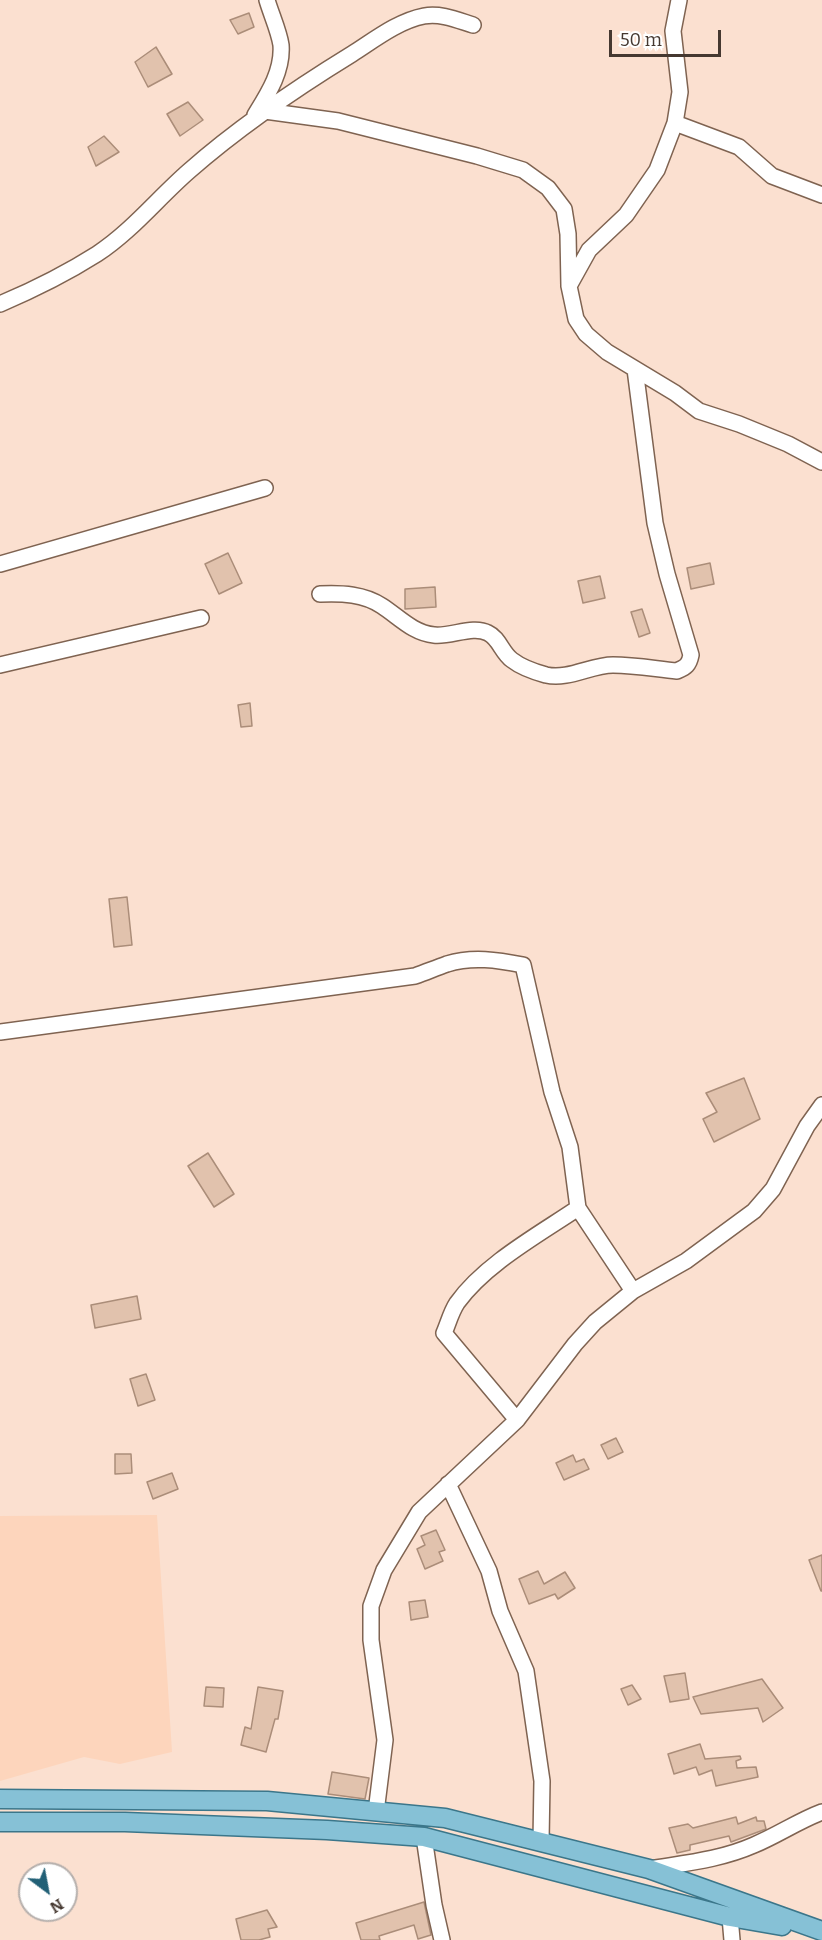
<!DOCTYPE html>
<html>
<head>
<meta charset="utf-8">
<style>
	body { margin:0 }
	#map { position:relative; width:822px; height:1940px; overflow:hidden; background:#fbe0d0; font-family:Bitter,serif }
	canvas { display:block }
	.north { position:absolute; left:18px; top:1862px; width:60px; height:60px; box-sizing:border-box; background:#fff; border:2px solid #b5afac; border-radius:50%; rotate:148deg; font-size:16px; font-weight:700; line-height:24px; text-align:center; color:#453830 }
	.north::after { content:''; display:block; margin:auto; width:21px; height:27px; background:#226076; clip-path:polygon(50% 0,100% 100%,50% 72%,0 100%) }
	.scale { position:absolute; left:609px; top:30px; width:112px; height:27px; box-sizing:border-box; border:3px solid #453830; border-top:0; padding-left:8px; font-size:18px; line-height:21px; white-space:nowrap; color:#453830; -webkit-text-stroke:4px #fff; paint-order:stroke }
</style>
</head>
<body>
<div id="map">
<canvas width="822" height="1940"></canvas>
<div class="north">N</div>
<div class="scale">50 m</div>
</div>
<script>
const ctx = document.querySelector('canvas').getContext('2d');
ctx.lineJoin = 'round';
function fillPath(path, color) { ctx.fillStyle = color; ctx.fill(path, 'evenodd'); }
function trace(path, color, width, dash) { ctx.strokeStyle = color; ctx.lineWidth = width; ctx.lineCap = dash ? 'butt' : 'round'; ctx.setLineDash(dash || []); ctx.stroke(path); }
const built = new Path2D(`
	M157 1515 172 1752 120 1764 84 1757 0 1781V1516Z`);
const building = new Path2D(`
	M249 13 254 27 238 34 230 20Z
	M156 47 172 74 148 87 135 62Z
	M188 102 203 120 180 136 167 114Z
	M104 136 119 152 96 166 88 147Z
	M228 553 242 583 219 594 205 564Z
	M710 563 714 584 691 589 687 568Z
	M600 576 605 598 583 603 578 581Z
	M435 587 436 607 405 609V589Z
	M642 609 650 633 639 637 631 612Z
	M250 703 252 726 241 727 238 705Z
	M127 897 132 945 114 947 109 899Z
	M744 1078 760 1119 714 1142 703 1119 717 1112 706 1093Z
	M208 1153 234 1194 214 1207 188 1166Z
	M137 1296 141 1319 95 1328 91 1305Z
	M146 1374 155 1400 138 1406 130 1379Z
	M616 1438 623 1452 608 1459 601 1445Z
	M115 1454H131L132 1473 115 1474Z
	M573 1455 576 1462 584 1459 589 1469 564 1480 556 1463Z
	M172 1473 178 1489 153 1499 147 1482Z
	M436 1530 445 1550 439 1552 443 1561 425 1569 417 1549 425 1545 421 1536Z
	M822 1555V1591H821L809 1560Z
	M538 1571 544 1584 565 1572 575 1588 558 1599 555 1594 529 1604 519 1579Z
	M425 1600 428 1617 411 1620 409 1602Z
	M685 1673 689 1699 670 1702 664 1676Z
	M762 1679 783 1708 763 1722 758 1708 701 1714 693 1697Z
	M632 1685 641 1699 628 1705 621 1689Z
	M206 1687 224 1688 223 1707 204 1706Z
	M258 1687 283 1691 278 1719H275L266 1752 241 1745 245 1727 251 1729Z
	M700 1744 705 1759 740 1756 741 1759 736 1761 737 1768 756 1767 758 1777 716 1786 712 1770 699 1775 696 1767 674 1774 668 1754Z
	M332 1772 369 1778 365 1799 328 1794Z
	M736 1817 738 1824 756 1817 757 1821H764L766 1829 731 1842 729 1836 690 1845V1850L677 1853 669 1828 688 1824 693 1828Z
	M424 1902 431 1935 418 1939 414 1925 379 1936 380 1940H361L356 1923Z
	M267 1910 277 1927 268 1929 270 1937 259 1940H241L236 1919Z`);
const minor = new Path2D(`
	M265 111 338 121 477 156 523 170 548 188 564 209 568 234 569 286 576 319 586 334 607 352 675 393 699 411 739 424 788 444 822 462
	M255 115C268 94 283 71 281 45 279 31 271 14 267 0
	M675 123 739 147 772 176 822 195
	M569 286 589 250 626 215 657 170 675 123 680 92 673 31 679 0
	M0 304C33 290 67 273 97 254 132 231 158 198 189 171 239 127 295 89 352 54 374 40 398 21 424 16 441 13 457 20 473 25
	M0 564 265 488
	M320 594C342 593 364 594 382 606 399 617 413 633 434 635 451 637 473 625 488 633 499 638 502 653 512 660 521 667 535 672 546 675 569 680 591 665 613 665 635 665 656 669 677 671 686 667 689 665 691 655L667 574 655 523 635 369
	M0 665 201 618
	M0 1032 415 976C426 972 436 968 447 964 472 956 498 960 523 965L552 1092 570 1147 578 1208 633 1291
	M517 1420 444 1333C448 1324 451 1312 457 1303 485 1264 538 1235 578 1208
	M448 1484 489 1571 500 1611 526 1671 542 1781 541 1841
	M376 1812 385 1740 371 1640V1606L384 1570 419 1512 517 1420 575 1344 595 1322 633 1291 686 1261 754 1211 773 1189 807 1126 822 1105
	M424 1837 434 1905 442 1940
	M649 1869C685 1863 720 1860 754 1845 778 1835 798 1821 822 1812
	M730 1917 732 1940`);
const major = new Path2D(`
	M0 1799 267 1801 445 1818 649 1869 822 1931
	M0 1822H125L327 1830 424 1837 730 1917 782 1926`);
fillPath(built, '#fdd5bc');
fillPath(building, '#e1c2ad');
trace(building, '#ab8d79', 1.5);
trace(minor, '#7f6351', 18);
trace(major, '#3b768a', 21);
trace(minor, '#fff', 15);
trace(major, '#86c1d6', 18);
</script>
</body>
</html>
